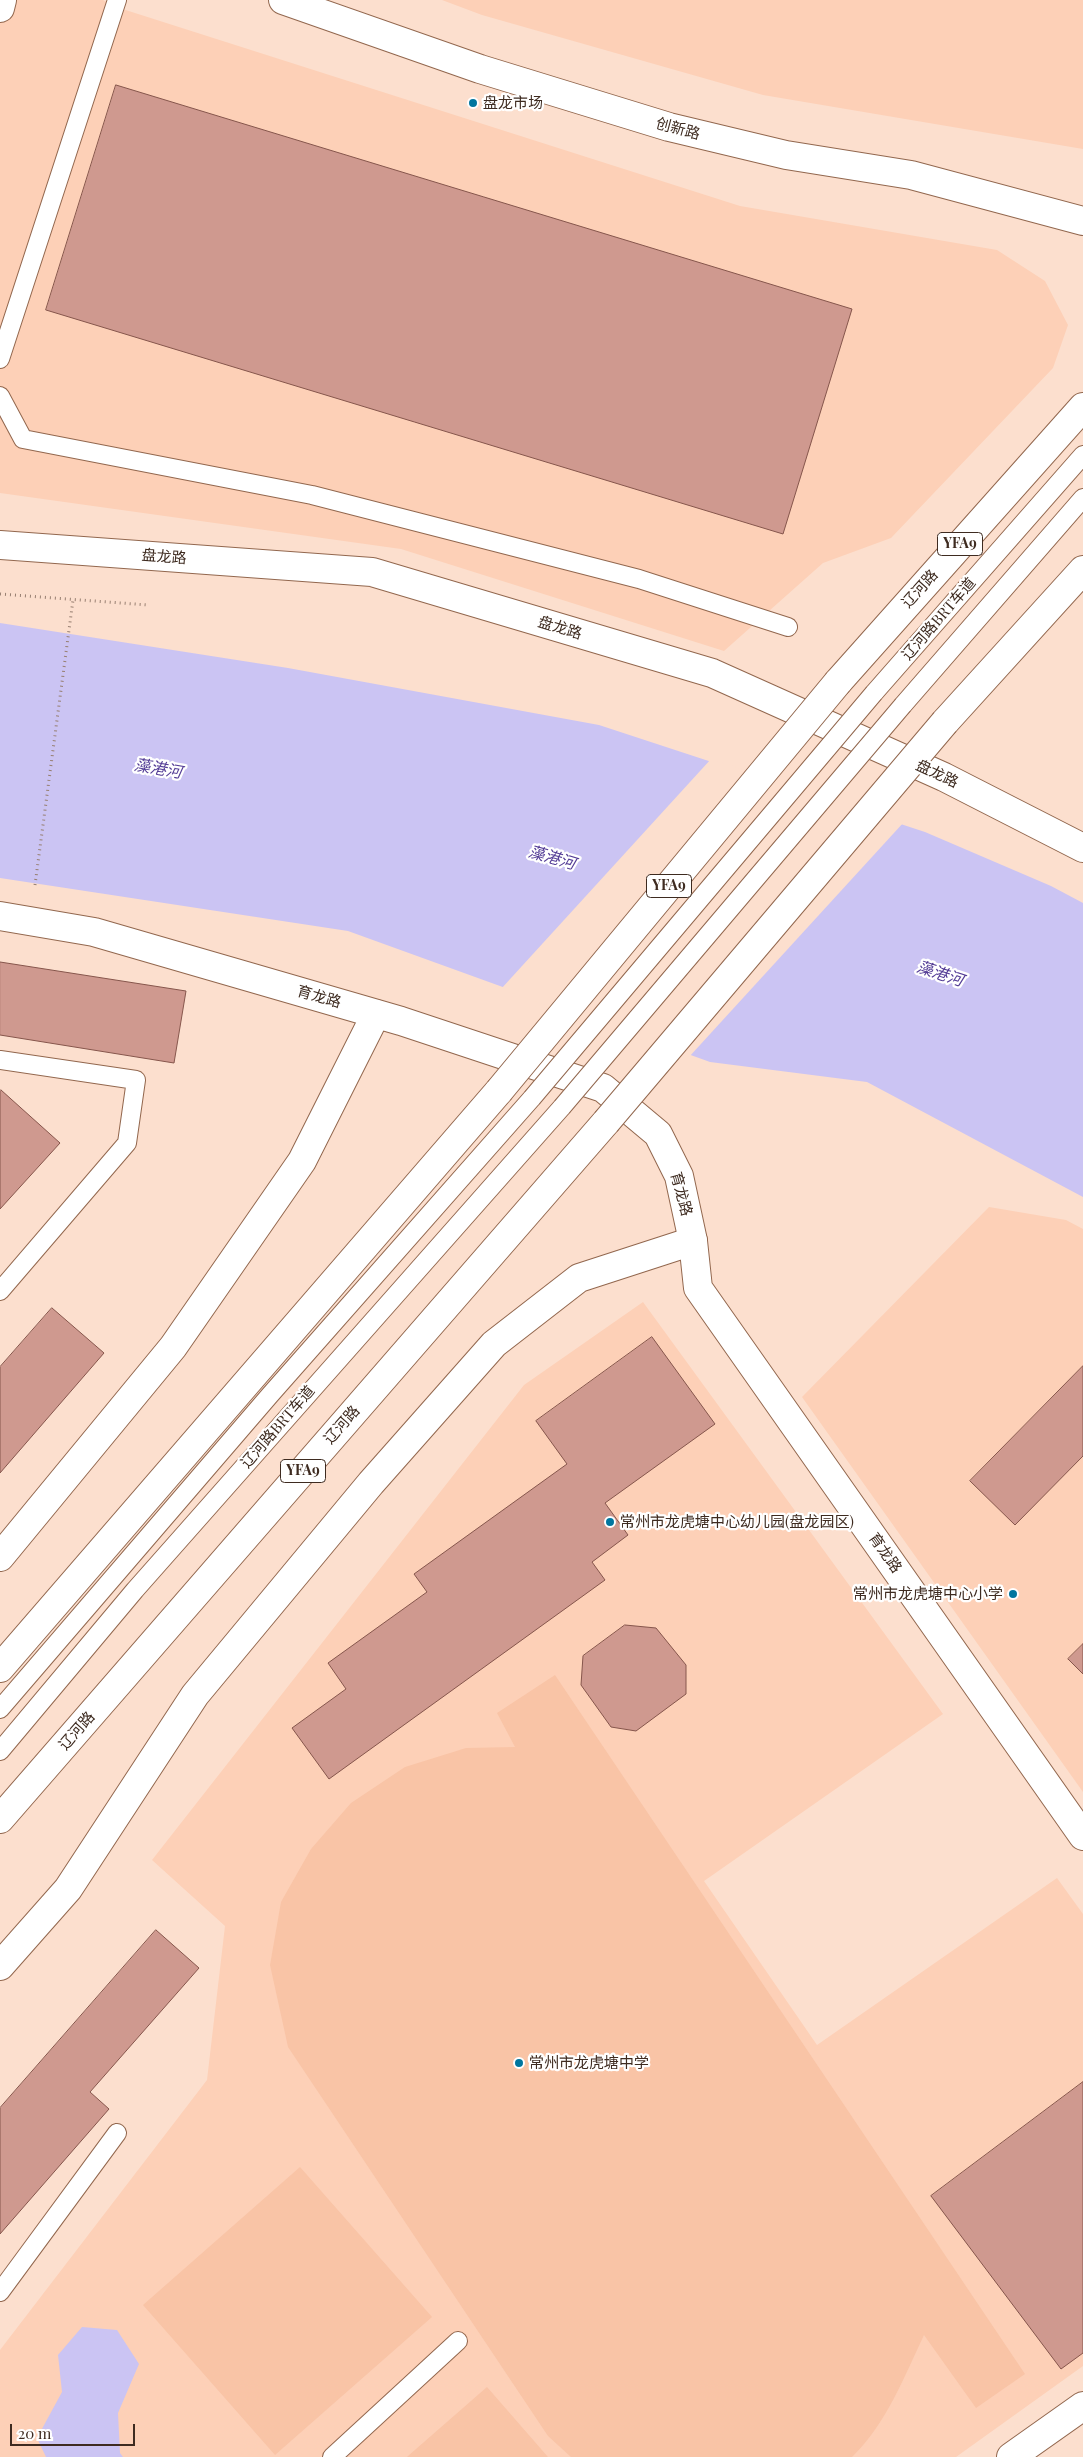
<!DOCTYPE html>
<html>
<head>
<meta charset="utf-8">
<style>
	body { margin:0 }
	#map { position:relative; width:1083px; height:2457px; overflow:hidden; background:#fcdfce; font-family:"Playfair Display",serif }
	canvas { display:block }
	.scale { position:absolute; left:10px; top:2424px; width:125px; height:22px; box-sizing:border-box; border:2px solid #3e2b20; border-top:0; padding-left:6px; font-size:15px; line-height:18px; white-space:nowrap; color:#3e2b20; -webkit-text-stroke:4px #fff; paint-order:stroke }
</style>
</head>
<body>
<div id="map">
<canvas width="1083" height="2457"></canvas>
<div class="scale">20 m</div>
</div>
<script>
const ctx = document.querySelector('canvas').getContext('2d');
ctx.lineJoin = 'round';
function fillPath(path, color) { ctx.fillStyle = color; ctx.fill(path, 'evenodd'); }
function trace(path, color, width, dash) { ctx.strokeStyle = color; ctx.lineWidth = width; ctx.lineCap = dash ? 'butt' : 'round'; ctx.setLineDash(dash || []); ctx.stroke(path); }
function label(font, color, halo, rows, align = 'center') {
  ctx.font = font + ' "Playfair Display","Noto Sans SC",serif'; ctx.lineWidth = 4.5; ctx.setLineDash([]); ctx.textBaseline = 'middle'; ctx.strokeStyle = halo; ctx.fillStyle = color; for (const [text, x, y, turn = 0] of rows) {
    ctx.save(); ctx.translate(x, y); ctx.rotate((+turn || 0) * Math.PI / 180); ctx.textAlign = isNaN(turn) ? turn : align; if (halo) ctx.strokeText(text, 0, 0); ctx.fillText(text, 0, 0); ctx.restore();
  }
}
const built = new Path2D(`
	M0 0H103L113 6 740 206 997 250 1045 281 1068 325 1053 368 891 538 823 563 724 651 401 549 0 493Z
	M442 0H1083V149L763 95 482 15Z
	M989 1207 1066 1220 1083 1229V1792L802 1397Z
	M643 1302 943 1714 704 1881 817 2045 1057 1878 1083 1914V2366L956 2457H0V2350L207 2080 225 1926 152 1860 524 1385Z`);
const green = new Path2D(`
	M555 1675 1025 2374 976 2408 924 2335C904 2377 887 2423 852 2457H571L548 2436 288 2047 270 1965 281 1902 311 1849 351 1803 405 1767 466 1748 515 1747 497 1713Z
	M300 2167 432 2317 275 2455 143 2305Z
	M487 2387 548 2457H407L408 2456Z`);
const water = new Path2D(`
	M0 623 288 668 599 725 925 832 1051 886 1083 903V1197L867 1082 710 1062 348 931 0 878Z
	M82 2327 117 2330 139 2364 118 2413 120 2453 123 2457H46L37 2438 62 2392 58 2355Z`);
const pier = new Path2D(`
	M711 759 904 822 689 1057 501 989Z`);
const building = new Path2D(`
	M116 85 852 309 783 534 46 310Z
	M0 962 186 991 174 1063 0 1035Z
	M1 1090 60 1143 0 1209V1091Z
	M52 1308 104 1353 0 1473V1367Z
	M652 1337 715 1424 605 1503 628 1535 592 1562 605 1580 329 1779 292 1728 346 1689 328 1663 427 1592 414 1574 567 1464 536 1421Z
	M1083 1366V1456L1015 1525 970 1481Z
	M625 1625 656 1628 686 1665V1694L636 1731 611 1727 581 1685 583 1656Z
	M1083 1644V1674L1068 1659Z
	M156 1930 199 1968 90 2092 109 2109 0 2234V2108Z
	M1083 2082V2353L1061 2369 931 2196Z`);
const path = new Path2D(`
	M0 594 148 605
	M35 885 73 600`);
const service = new Path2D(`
	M0 359 117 0
	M0 396 23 439 312 495 639 579 788 627
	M874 693 1083 455
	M903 705 1083 498
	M0 1060 136 1080 127 1143 0 1291
	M0 1709 270 1395 532 1098
	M0 1751 135 1590 562 1107
	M0 2292 117 2133
	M332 2457 458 2341`);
const minor = new Path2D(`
	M283 0 480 69 669 127 786 155 911 175 1083 221
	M0 8 2 0
	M0 545 372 572 712 673 944 777 1083 848
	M0 916 94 932 401 1021 603 1088 658 1134 679 1176 693 1241 698 1288 1083 1836
	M1011 2457 1083 2406`);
const primary = new Path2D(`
	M838 682 1083 407
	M945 722 1083 570
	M0 1557 173 1347 302 1161 376 1014
	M0 1668 499 1091
	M0 1819 606 1122
	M0 1966 68 1889 195 1695 371 1483 494 1344 579 1278 693 1241`);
const serviceBridge = new Path2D(`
	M532 1098 874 693
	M562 1107 903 705`);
const primaryBridge = new Path2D(`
	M499 1091 838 682
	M606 1122 945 722`);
const markers = [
	[473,103,5,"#00769f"],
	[610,1522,5,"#00769f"],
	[1013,1594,5,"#00769f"],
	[519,2063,5,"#00769f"]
];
const shields = [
	[960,544,45],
	[669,886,45],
	[303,1471,45]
];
const shieldNames = [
	["YFA9",960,544],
	["YFA9",669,886],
	["YFA9",303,1471]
];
const poiNames = [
	["盘龙市场",483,103],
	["常州市龙虎塘中心幼儿园(盘龙园区)",620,1522],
	["常州市龙虎塘中心小学",1003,1594,"right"],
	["常州市龙虎塘中学",529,2063]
];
const streetNames = [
	["创新路",678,129,15],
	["盘龙路",164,557,4],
	["辽河路",920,589,-48],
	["辽河路BRT车道",939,619,-49],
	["盘龙路",560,628,17],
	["盘龙路",937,774,25],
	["育龙路",319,997,16],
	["育龙路",681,1194,75],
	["辽河路",342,1425,-49],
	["辽河路BRT车道",278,1427,-49],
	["育龙路",885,1553,55],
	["辽河路",77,1731,-49]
];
const waterNames = [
	["藻港河",158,769,10],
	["藻港河",552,858,16],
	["藻港河",940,974,18]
];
fillPath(built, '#fdd0b7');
fillPath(green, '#f9c4a6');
fillPath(water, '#cbc4f3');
fillPath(pier, '#fcdfce');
fillPath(building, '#cf998f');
trace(building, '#86564c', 1);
trace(service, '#92674e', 20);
trace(minor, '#92674e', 30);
trace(primary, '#92674e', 30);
trace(path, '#977f71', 3, [1, 4]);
trace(service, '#fff', 18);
trace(minor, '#fff', 28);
trace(primary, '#fff', 28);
trace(serviceBridge, '#92674e', 20, []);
trace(primaryBridge, '#92674e', 30, []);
trace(serviceBridge, '#fff', 18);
trace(primaryBridge, '#fff', 28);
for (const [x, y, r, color] of markers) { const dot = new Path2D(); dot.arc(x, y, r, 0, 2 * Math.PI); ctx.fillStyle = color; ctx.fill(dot); trace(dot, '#fff', 2); }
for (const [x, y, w] of shields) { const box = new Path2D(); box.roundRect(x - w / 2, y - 11.5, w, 23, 4); ctx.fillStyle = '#fff'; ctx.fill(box); trace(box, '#3e2b20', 1); }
label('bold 14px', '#3e2b20', null, shieldNames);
label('15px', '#3e2b20', '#fff', poiNames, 'left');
label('15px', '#3e2b20', '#fff', streetNames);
label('italic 16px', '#543d96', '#fff', waterNames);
</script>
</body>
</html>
